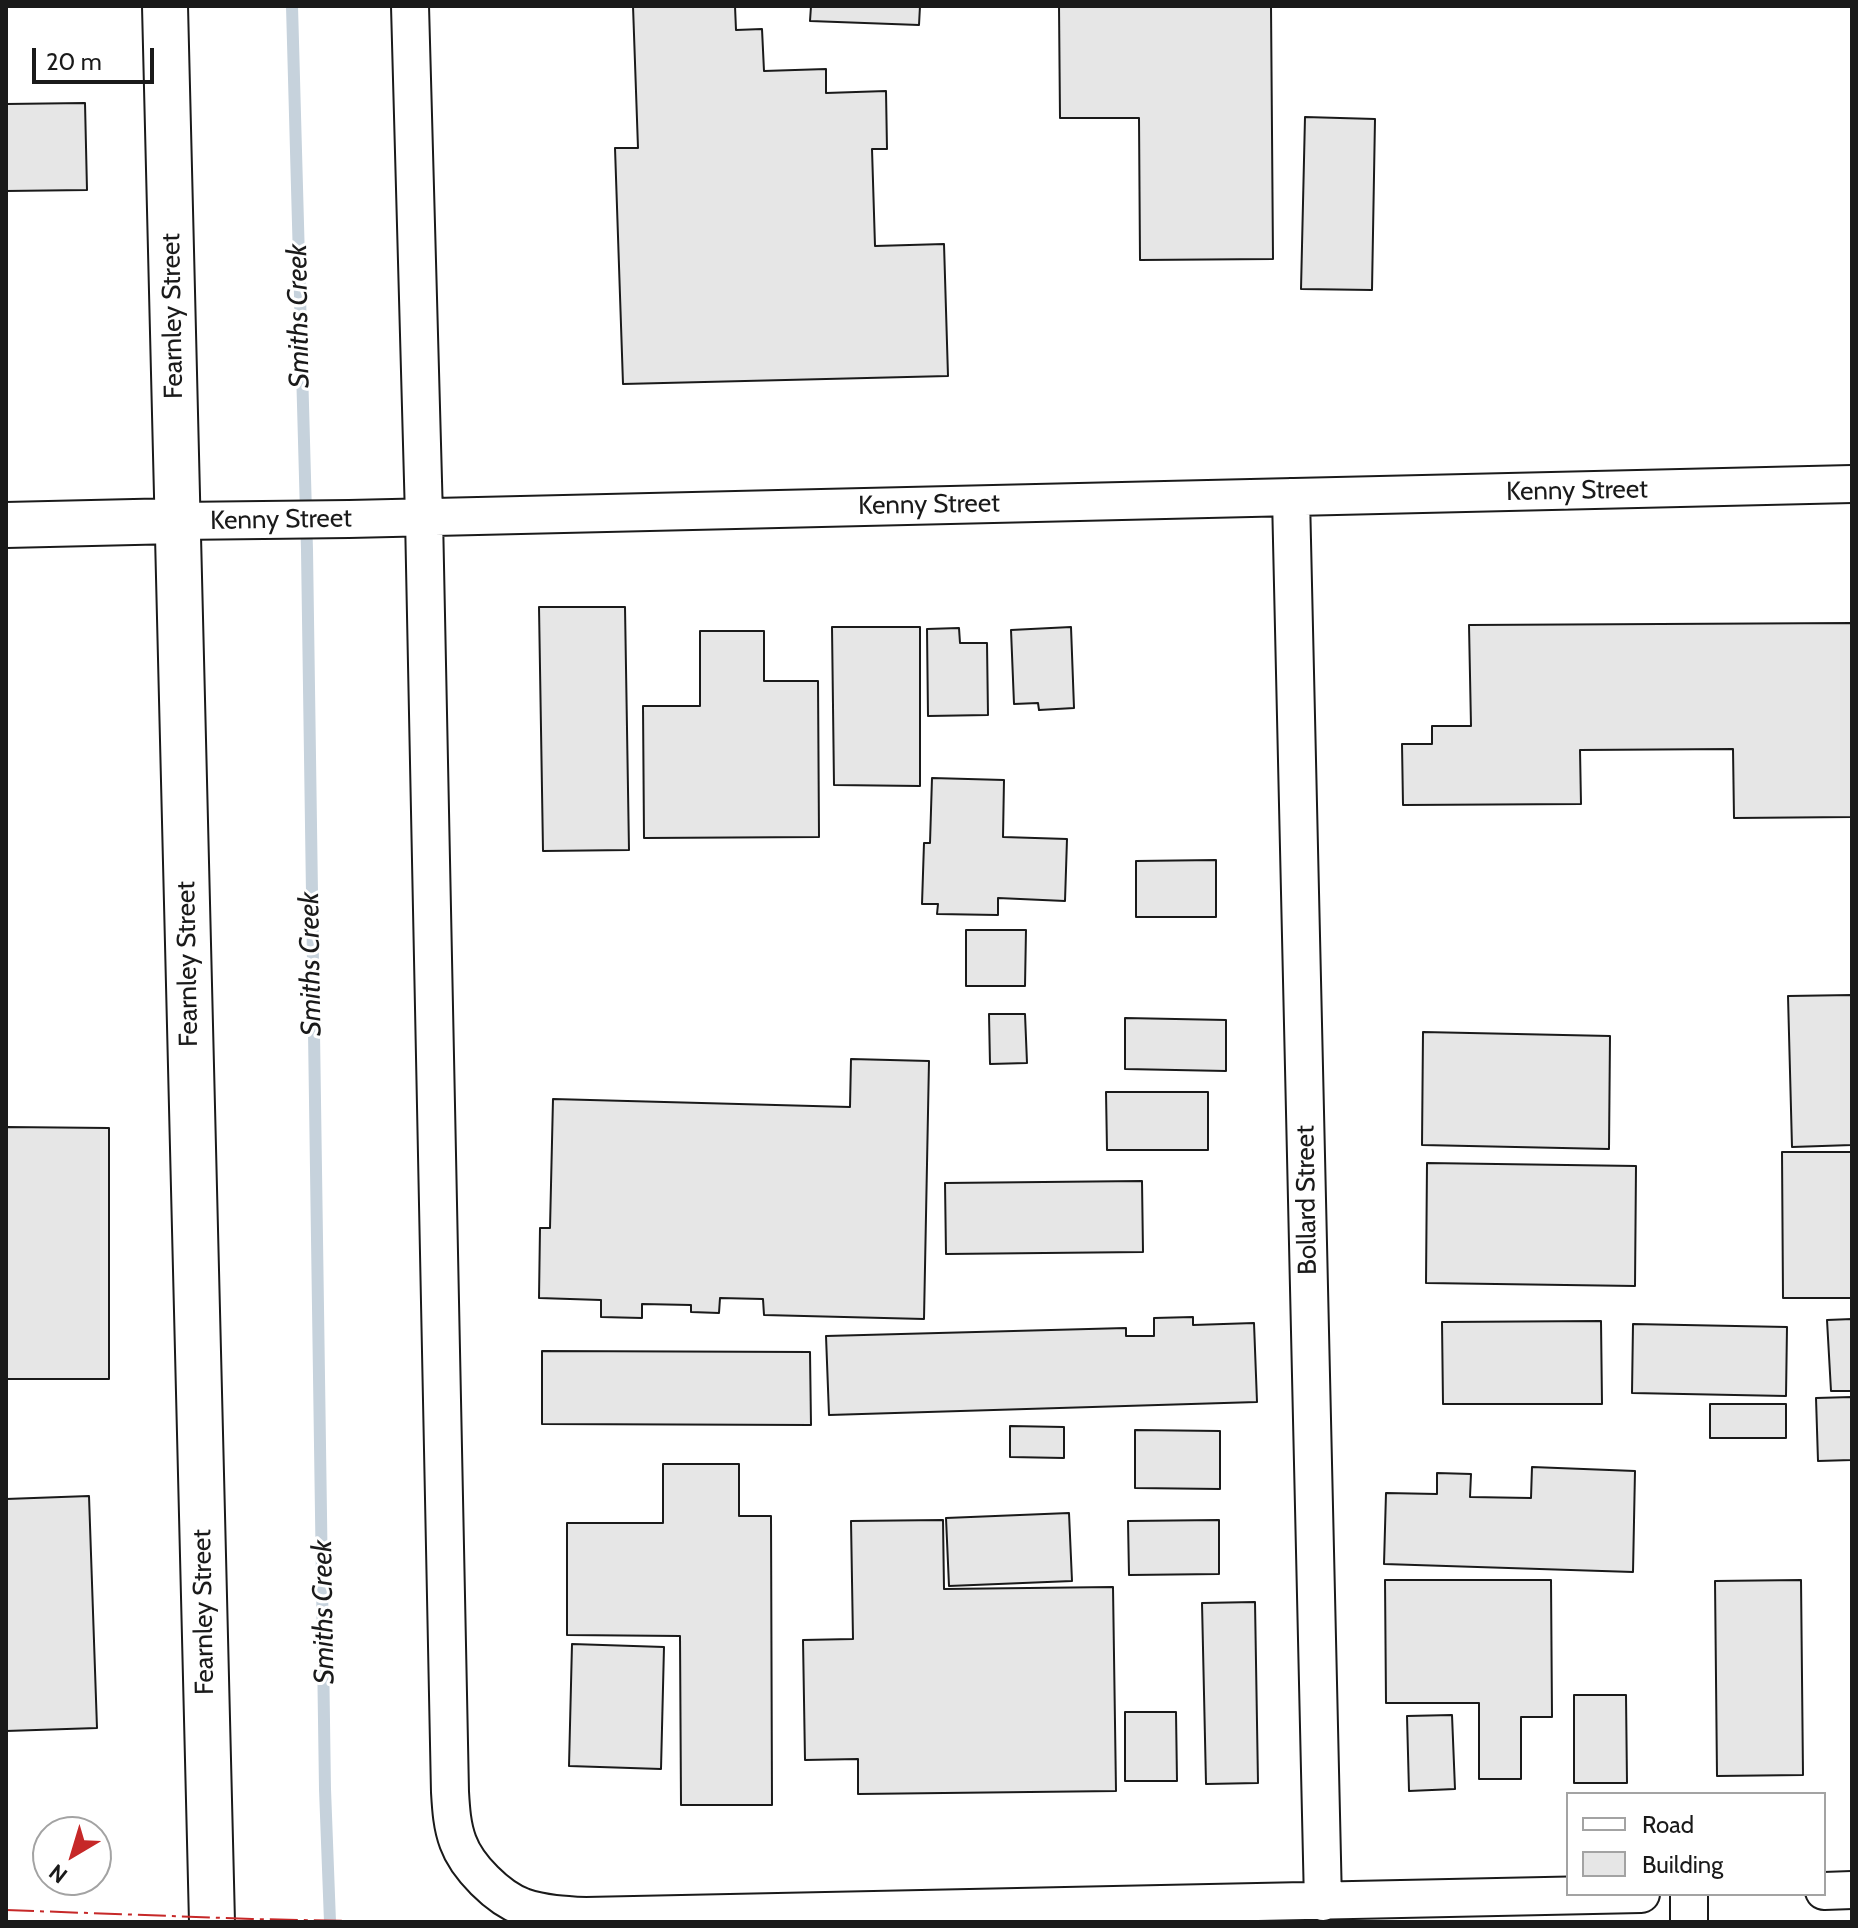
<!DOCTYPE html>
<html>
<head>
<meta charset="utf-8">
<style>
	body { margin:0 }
	#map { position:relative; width:1858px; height:1928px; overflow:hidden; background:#fff; font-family:Cabin,sans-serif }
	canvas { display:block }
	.frame { position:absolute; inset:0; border:8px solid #1a1a1a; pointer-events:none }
	.legend { position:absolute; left:1566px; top:1792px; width:260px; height:104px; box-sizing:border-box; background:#fff; border:2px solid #a3a3a3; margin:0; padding:10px 14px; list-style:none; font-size:24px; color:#1a1a1a }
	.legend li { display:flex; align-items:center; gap:16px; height:40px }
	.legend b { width:40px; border:2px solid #a3a3a3 }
	.north { position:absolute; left:32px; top:1816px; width:80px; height:80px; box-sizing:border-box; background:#fff; border:2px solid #a3a3a3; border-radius:50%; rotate:218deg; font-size:22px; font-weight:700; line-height:32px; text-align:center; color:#1a1a1a }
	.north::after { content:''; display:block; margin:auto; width:28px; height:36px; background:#c62828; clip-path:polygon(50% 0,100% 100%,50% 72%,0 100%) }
	.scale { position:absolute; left:32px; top:48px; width:122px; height:36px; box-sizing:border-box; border:4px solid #1a1a1a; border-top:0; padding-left:10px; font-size:24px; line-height:28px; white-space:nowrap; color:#1a1a1a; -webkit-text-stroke:6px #fff; paint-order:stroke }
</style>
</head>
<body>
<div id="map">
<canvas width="1858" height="1928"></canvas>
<div class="frame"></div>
<ul class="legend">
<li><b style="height:10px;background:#fff"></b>Road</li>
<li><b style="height:22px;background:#e6e6e6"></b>Building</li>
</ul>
<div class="north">N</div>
<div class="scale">20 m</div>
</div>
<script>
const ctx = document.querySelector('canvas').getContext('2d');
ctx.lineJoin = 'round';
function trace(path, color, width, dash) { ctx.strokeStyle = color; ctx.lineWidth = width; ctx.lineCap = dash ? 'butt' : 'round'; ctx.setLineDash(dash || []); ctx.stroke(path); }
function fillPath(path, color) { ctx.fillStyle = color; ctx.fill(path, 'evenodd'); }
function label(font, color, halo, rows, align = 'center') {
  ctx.font = font + ' Cabin,sans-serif'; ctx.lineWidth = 6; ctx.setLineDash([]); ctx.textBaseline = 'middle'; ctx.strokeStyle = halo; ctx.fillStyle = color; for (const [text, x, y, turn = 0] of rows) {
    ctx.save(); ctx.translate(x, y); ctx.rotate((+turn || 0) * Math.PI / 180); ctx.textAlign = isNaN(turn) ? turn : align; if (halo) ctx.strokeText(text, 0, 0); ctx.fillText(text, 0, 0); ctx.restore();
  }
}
const stream = new Path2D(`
	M292 6 307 550 325 1789 330 1922`);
const building = new Path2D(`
	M633 6H735L736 30 762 29 764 71 826 69V93L886 91 887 149H872L875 246 944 244 948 376 623 384 615 148H638Z
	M811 6H920L919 25 810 21Z
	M1059 6H1271L1273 259 1140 260 1139 118H1060Z
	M85 103 87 190 6 191V104Z
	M1305 117 1375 119 1372 290 1301 289Z
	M539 607H625L629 850 543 851Z
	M1852 623V817L1734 818 1733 749 1580 750 1581 804 1403 805 1402 744H1432V726H1471L1469 625Z
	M832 627H920V786L834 785Z
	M1071 627 1074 708 1039 710 1038 703 1014 704 1011 630Z
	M959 628 960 643H987L988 715 928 716 927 629Z
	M700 631H764V681H818L819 837 644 838 643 706H700Z
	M932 778 1004 780 1003 837 1067 839 1065 901 998 898V915L937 914 938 904H922L924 843H930Z
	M1216 860V917H1136V861Z
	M966 930H1026L1025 986H966Z
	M1852 995V1145L1792 1147 1788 996Z
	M989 1014H1025L1027 1063 990 1064Z
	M1125 1018 1226 1020V1071L1125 1069Z
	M1423 1032 1610 1036 1609 1149 1422 1145Z
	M851 1059 929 1061 924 1319 764 1315 763 1299 720 1298 719 1313 691 1312V1305L642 1304V1318L601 1317V1300L539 1298 540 1228H550L553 1099 850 1107Z
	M1106 1092H1208V1150H1107Z
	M6 1127 109 1128V1379H6Z
	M1782 1152H1852V1298H1783Z
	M1427 1163 1636 1166 1635 1286 1426 1283Z
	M1142 1181 1143 1252 946 1254 945 1183Z
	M1193 1317V1325L1254 1323 1257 1402 829 1415 826 1336 1126 1328V1336H1154V1318Z
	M1852 1319V1391H1831L1827 1320Z
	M1601 1321 1602 1404H1443L1442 1322Z
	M1633 1324 1787 1327 1786 1396 1632 1393Z
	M542 1351 810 1352 811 1425 542 1424Z
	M1852 1397V1460L1818 1461 1816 1398Z
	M1710 1404H1786V1438H1710Z
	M1010 1426 1064 1427V1458L1010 1457Z
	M1135 1430 1220 1431V1489L1135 1488Z
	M663 1464H739V1516H771L772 1805H681L680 1636 567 1635V1523H663Z
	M1532 1467 1635 1471 1633 1572 1384 1564 1386 1493 1437 1494V1473L1471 1474 1470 1497 1531 1498Z
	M89 1496 97 1728 6 1731V1499Z
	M1069 1513 1072 1581 949 1586 946 1518Z
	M943 1520 944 1589 1113 1587 1116 1791 858 1794V1759L805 1760 803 1640 853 1639 851 1521Z
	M1219 1520V1574L1129 1575 1128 1521Z
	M1385 1580H1551L1552 1717H1521V1779H1479V1703H1386Z
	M1801 1580 1803 1775 1717 1776 1715 1581Z
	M1255 1602 1258 1783 1206 1784 1202 1603Z
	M572 1644 664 1647 661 1769 569 1766Z
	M1574 1695H1626L1627 1783H1574Z
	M1125 1712H1176L1177 1781H1125Z
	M1452 1715 1455 1789 1409 1791 1407 1716Z`);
const minor = new Path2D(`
	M410 6 424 517 450 1792C451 1809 452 1826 458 1842 467 1867 498 1898 523 1907 544 1914 565 1915 586 1916L1641 1894
	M1291 497 1323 1902
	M177 521 349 519 1852 484
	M1824 1891 1852 1890
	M1689 1894V1922`);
const tertiary = new Path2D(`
	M165 6 212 1922
	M6 525 177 521`);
const power = new Path2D(`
	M6 1910 252 1919 400 1922`);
const streetNames = [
	["Fearnley Street",173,316,-91],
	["Kenny Street",1577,491,-1],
	["Kenny Street",929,505,-1],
	["Kenny Street",281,520,-1],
	["Fearnley Street",188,964,-91],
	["Bollard Street",1307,1200,-91],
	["Fearnley Street",204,1612,-91]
];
const waterNames = [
	["Smiths Creek",299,316,-91],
	["Smiths Creek",311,964,-91],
	["Smiths Creek",324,1612,-91]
];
trace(stream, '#c6d2dc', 12);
fillPath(building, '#e6e6e6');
trace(building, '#1a1a1a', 2);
trace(minor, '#1a1a1a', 40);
trace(tertiary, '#1a1a1a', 48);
trace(minor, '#fff', 36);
trace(tertiary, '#fff', 44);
trace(power, '#c62828', 2, [28, 6, 4, 6]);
label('26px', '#1a1a1a', '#fff', streetNames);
label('italic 28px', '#1a1a1a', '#fff', waterNames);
</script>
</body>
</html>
